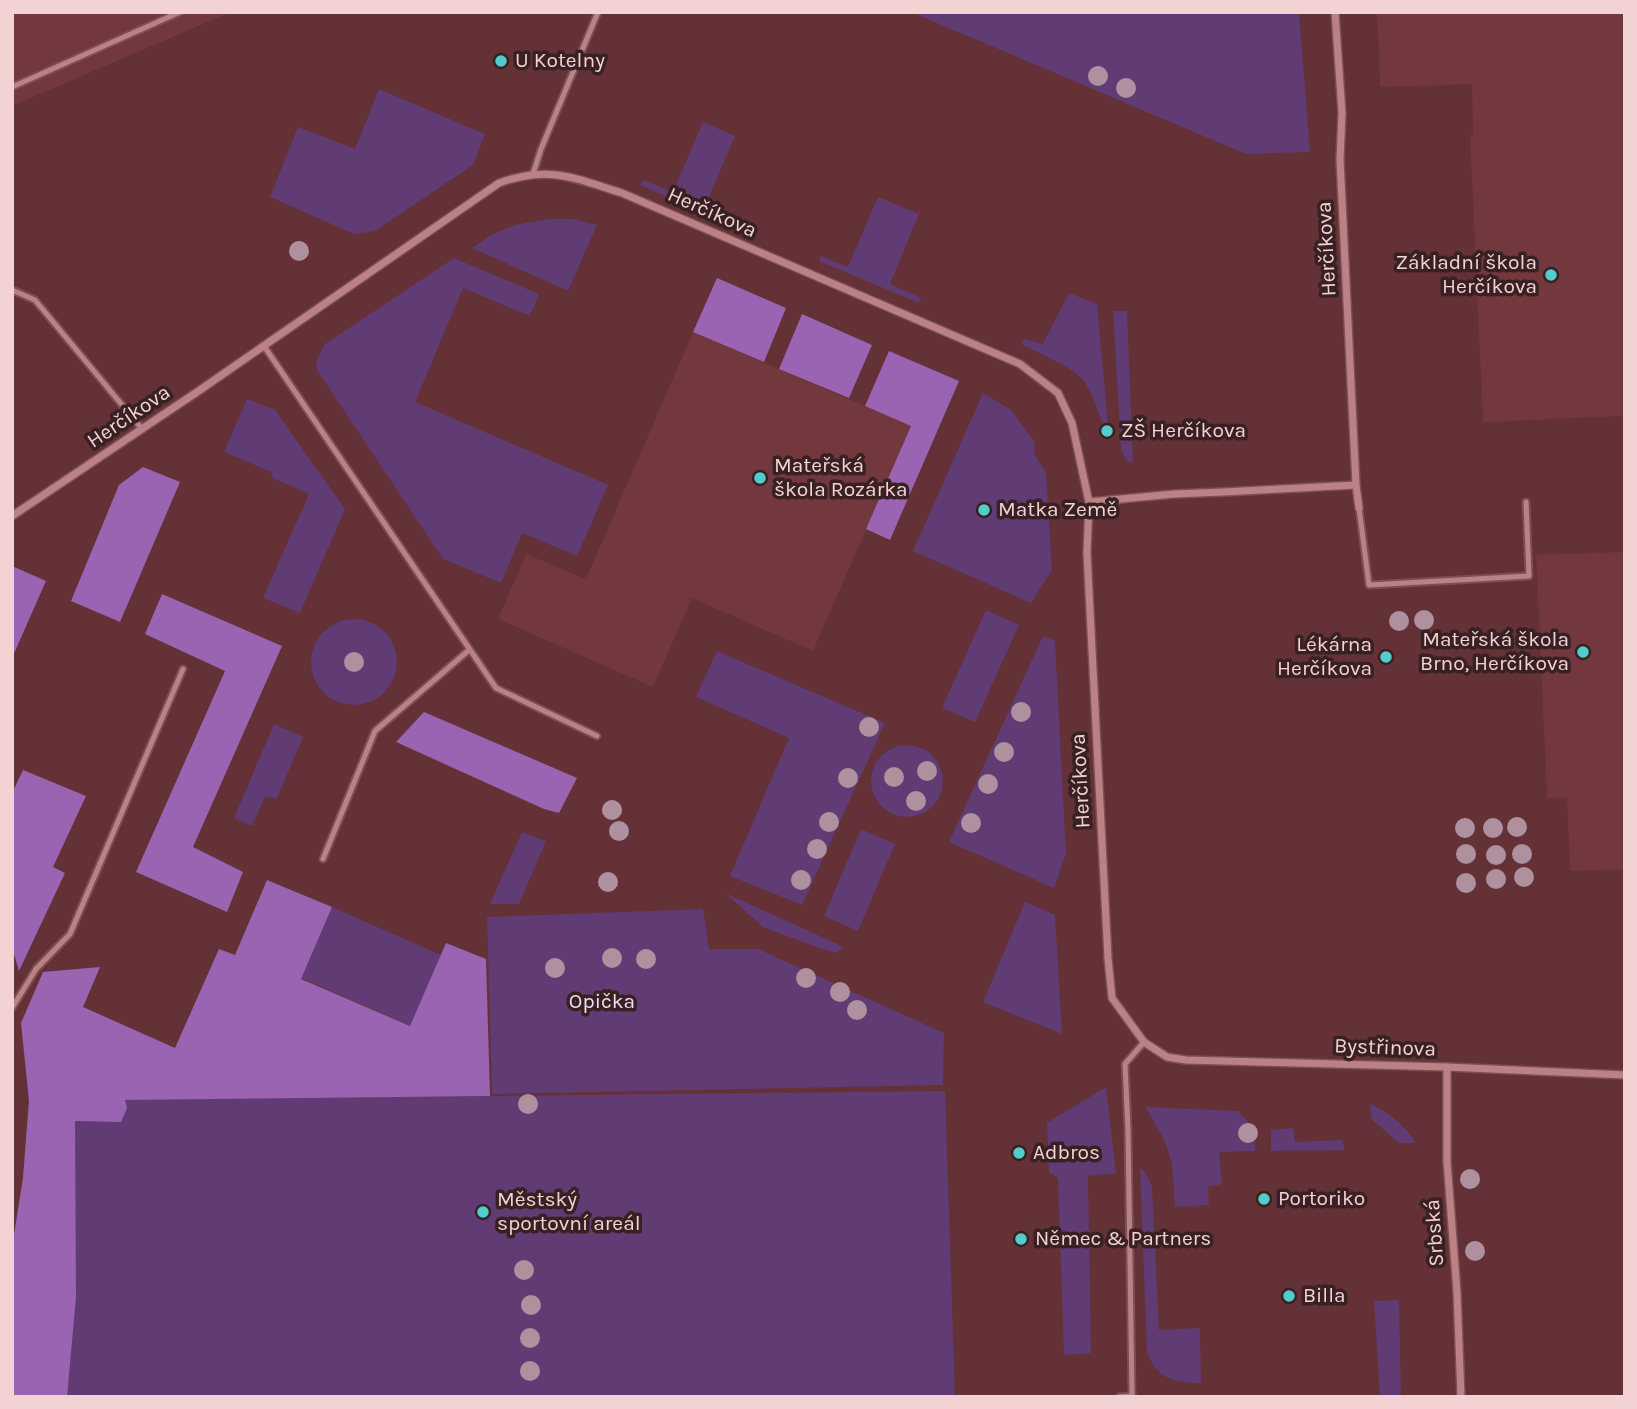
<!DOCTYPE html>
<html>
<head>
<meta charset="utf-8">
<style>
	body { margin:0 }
	#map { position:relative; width:1637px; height:1409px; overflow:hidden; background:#633136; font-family:Karla,sans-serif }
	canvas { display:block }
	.frame { position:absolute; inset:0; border:14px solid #f3d2d4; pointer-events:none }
</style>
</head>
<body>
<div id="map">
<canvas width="1637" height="1409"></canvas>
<div class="frame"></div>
</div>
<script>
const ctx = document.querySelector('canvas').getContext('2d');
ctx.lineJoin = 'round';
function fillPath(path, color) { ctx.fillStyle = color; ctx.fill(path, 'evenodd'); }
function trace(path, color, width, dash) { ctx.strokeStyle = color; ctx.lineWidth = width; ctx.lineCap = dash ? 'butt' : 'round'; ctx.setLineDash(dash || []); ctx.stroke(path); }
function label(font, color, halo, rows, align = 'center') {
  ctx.font = font + ' Karla,sans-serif'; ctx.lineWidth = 7; ctx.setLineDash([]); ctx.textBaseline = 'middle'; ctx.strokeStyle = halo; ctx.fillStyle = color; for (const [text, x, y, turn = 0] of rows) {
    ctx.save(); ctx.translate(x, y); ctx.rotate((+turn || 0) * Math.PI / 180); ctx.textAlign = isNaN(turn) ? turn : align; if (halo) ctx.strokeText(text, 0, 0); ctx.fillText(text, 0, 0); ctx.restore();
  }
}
const built = new Path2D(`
	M12 12H231L12 106Z
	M1377 12H1625V416L1483 422 1470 135 1473 134 1472 84 1380 87Z
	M693 332 911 426 813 651 692 598 653 687 498 619 526 554 586 579Z
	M1625 552V869L1570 871 1567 797 1547 798 1536 555Z`);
const green = new Path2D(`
	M911 12H1299L1310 152 1246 154Z
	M379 89 485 134 473 165 375 231 354 234 270 197 298 127 355 149Z
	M703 122 735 136 705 206 733 218 730 224 640 185 643 180 673 192Z
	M878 197 919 214 890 284 921 298 919 303 819 261 821 256 848 267Z
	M549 219H573L597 225 568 291 472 248 493 234 515 225Z
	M454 258 539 294 530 316 463 288 415 402 608 485 577 556 522 533 501 583 443 559 317 370 316 361 325 344Z
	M1069 293 1097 304 1108 425H1103C1097 410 1093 393 1083 380 1071 366 1038 353 1021 344L1024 339 1043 344Z
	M1113 311H1127L1133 463C1125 461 1123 455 1121 448Z
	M983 393 1011 410 1035 442 1034 454 1046 472 1052 570 1031 603 913 551Z
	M247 399 275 410 345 509 300 613 263 598 309 494 273 478 271 472 224 452Z
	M986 610 1019 625 975 722 942 708Z
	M311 662a43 43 0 1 1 86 0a43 43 0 1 1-86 0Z
	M1043 636 1055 641 1066 854 1054 888 949 842Z
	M717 651 885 723 802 905 730 876 789 738 696 697Z
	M274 724 303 737 277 798 265 797 252 826 234 818Z
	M871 781a36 36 0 1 1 72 0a36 36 0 1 1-72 0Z
	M861 829 895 844 858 931 824 916Z
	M522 832 546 841 519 904H490Z
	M725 893 844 947 837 953 819 948 763 927Z
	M1025 902 1055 915 1062 1034 983 1002Z
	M332 907 441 955 411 1026 301 978Z
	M703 909 709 949H758L944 1033 943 1085 492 1094 487 917Z
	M1106 1087 1116 1173 1088 1176 1091 1353 1064 1355 1058 1178 1049 1172 1047 1123Z
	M945 1091 955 1397H12V1247L23 1178 29 1101Z
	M1370 1104C1387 1111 1406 1126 1416 1143H1399L1371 1119Z
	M1146 1107 1238 1111 1254 1129 1255 1151 1219 1152 1222 1184 1208 1187 1209 1205 1175 1207 1172 1163 1164 1140Z
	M1293 1128 1295 1142 1343 1140 1344 1150 1271 1151V1130Z
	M1140 1168 1146 1173 1152 1187 1159 1330 1200 1328 1201 1383C1174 1383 1157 1379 1147 1352Z
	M1399 1300 1401 1397H1380L1374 1301Z`);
const forest = new Path2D(`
	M717 278 786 308 764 362 693 332Z
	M802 314 872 345 849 398 779 369Z
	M889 351 959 381 890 540 866 529 911 426 865 406Z
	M143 467 180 482 120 622 71 601 119 485Z
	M12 566 46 581 12 658Z
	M162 594 282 646 193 847 243 872 227 912 136 872 225 671 145 634Z
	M424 712 577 778 559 813 544 809 396 742Z
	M23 770 86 796 53 867 65 873 19 971 12 947V793Z
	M267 880 332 907 301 979 410 1026 446 943 486 959 490 1096 125 1100 127 1108 121 1122 75 1121 76 1297 67 1397H12V1247L23 1178 29 1101 21 1023 43 972 100 967 83 1007 175 1048 219 949 235 955Z`);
const lane = new Path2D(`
	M12 87 180 12
	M533 174 541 149 598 12
	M12 290 35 300 142 429
	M264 346 496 688 597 736
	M1359 508 1369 585 1529 576 1526 502
	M323 859 375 731 469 650
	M12 1008 36 969 70 934 183 669
	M1119 1397 1132 1396 1128 1130 1125 1064 1144 1042`);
const street = new Path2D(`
	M1335 12 1342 113 1340 160 1356 485 1359 508
	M1089 502 1174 494 1223 492 1356 485
	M12 516 200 390 499 183C549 165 574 178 622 193L1020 364 1058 393 1072 423 1089 502 1087 553 1108 958 1112 998 1144 1042 1167 1057 1186 1060 1447 1067 1625 1075
	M1447 1067V1161L1457 1292 1461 1397`);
const trees = [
	[1098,76],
	[1126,88],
	[299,251],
	[1424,620],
	[1399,621],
	[354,662],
	[1021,712],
	[869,727],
	[1004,752],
	[927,771],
	[894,777],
	[848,778],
	[988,784],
	[916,801],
	[612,810],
	[829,822],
	[971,823],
	[1517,827],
	[1465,828],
	[1493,828],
	[619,831],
	[817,849],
	[1466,854],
	[1522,854],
	[1496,855],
	[1524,877],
	[1496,879],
	[801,880],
	[608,882],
	[1466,883],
	[612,958],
	[646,959],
	[555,968],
	[806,978],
	[840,992],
	[857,1010],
	[528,1104],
	[1248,1133],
	[1470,1179],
	[1475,1251],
	[524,1270],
	[531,1305],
	[530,1338],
	[530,1371]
];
const markers = [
	[501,61,7,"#52cdcc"],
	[1551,275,7,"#52cdcc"],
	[1107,431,7,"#52cdcc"],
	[760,478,7,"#52cdcc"],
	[984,510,7,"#52cdcc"],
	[1583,652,7,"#52cdcc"],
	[1386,657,7,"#52cdcc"],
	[1019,1153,7,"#52cdcc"],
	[1264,1199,7,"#52cdcc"],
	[483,1212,7,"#52cdcc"],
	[1021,1239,7,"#52cdcc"],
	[1289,1296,7,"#52cdcc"]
];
const poiNames = [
	["U Kotelny",515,61],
	["Základní škola",1537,263,"right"],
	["Herčíkova",1537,287,"right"],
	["ZŠ Herčíkova",1121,431],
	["Mateřská",774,466],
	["škola Rozárka",774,490],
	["Matka Země",998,510],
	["Mateřská škola",1569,640,"right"],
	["Brno, Herčíkova",1569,664,"right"],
	["Lékárna",1372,645,"right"],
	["Herčíkova",1372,669,"right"],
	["Adbros",1033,1153],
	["Portoriko",1278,1199],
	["Městský",497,1200],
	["sportovní areál",497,1224],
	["Němec & Partners",1035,1239],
	["Billa",1303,1296]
];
const streetNames = [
	["Herčíkova",712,213,24],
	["Herčíkova",1327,249,-93],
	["Herčíkova",129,417,-34],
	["Herčíkova",1081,781,-93],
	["Bystřinova",1385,1048,2],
	["Srbská",1435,1233,-94]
];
const parkNames = [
	["Opička",602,1002]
];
fillPath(built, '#72383e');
fillPath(green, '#613b73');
fillPath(forest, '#9a64b3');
trace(lane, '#7a4f55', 9);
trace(street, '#7a4f55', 10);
trace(lane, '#bb8185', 5);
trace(street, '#bb8185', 7);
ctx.fillStyle = '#ae909e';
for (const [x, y] of trees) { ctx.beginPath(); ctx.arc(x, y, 10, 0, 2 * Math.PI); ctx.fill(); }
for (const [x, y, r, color] of markers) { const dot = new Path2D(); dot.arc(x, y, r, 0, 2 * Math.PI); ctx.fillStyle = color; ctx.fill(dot); trace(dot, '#392123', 2.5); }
label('21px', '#f3d2d4', '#392123', poiNames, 'left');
label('21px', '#f3d2d4', '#392123', streetNames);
label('21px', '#ecdef3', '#392123', parkNames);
</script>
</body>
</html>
